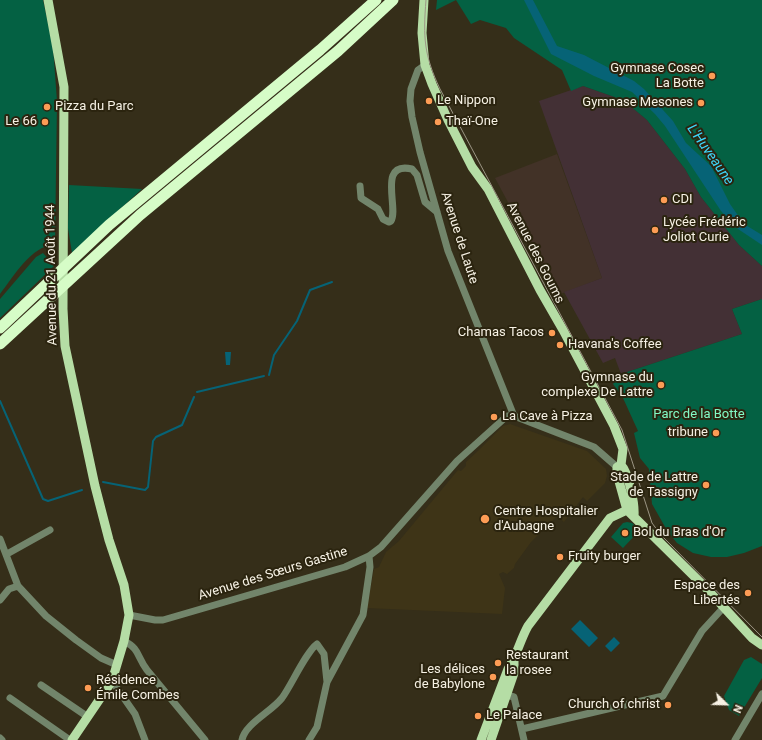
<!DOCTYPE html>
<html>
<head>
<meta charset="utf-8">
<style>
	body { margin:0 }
	#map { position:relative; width:762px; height:740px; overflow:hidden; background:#352e19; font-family:Roboto,sans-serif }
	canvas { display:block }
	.north { position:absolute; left:706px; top:684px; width:40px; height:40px; -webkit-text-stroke:3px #2b240f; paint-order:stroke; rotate:113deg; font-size:11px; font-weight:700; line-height:16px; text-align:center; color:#f6f1e4 }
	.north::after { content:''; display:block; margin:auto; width:14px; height:18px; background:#f6f1e4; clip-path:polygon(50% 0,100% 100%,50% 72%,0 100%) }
</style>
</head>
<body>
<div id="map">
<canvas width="762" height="740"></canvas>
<div class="north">N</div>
</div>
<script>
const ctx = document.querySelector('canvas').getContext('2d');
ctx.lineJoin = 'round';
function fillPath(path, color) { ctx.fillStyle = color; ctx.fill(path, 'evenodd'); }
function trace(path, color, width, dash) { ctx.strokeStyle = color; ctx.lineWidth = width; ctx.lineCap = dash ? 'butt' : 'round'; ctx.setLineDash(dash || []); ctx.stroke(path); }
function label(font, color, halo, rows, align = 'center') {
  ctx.font = font + ' Roboto,sans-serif'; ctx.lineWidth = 4; ctx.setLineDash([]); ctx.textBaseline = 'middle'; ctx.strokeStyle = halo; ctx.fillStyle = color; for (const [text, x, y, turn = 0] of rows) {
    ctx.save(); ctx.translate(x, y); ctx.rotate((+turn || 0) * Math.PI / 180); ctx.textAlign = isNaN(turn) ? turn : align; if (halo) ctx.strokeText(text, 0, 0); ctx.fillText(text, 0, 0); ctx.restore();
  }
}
const built = new Path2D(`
	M510 424 587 451 606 469 607 476 605 483 587 501 583 497 564 522 557 516 531 542 515 564 514 568 507 574 503 572 499 574 505 588 502 614 367 608 374 569 379 567 386 552 399 541 458 470 461 471 466 466V462L480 449 503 426Z`);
const industrial = new Path2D(`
	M557 154 602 278 558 295 495 178Z`);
const education = new Path2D(`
	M583 86 623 100 647 120 685 169 701 197 739 245 762 266V299L732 309 742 334 621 374 615 358 603 363 564 292 602 278 539 101Z`);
const green = new Path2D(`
	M0 0H43L53 47 57 101 55 244C30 247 15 275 0 294Z
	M437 0H762V266L739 245 701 197 685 169 647 120 623 100 583 86 571 91 562 70 514 38 506 28 480 20 471 24 456 0 436 10Z
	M69 185 142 189 72 253 68 228Z
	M43 253 54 266 0 318V299L36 257Z
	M762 299V546L744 553 727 557H711L693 553 677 543 668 532 652 504 649 469 640 458 634 433 638 431 623 398 613 384 616 380V376L621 374 742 334 732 309Z
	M627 522 632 523 640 530 623 548 611 537 623 523Z
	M751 657 762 664V678L739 716 729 710 724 696 744 660Z`);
const water = new Path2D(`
	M524 0H533L557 46 584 55 634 81 644 89 673 121 686 143 711 166 730 204 744 224 762 235V245L738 229 721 211 665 126 655 114 632 92 594 76 551 54Z
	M225 352H231L230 365H226Z
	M580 620 598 638 589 647 571 629Z
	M614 637 620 643 611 652 605 646Z`);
const stream = new Path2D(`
	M269 375 274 355 297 321 310 290 332 282
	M197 392 264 376
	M0 401 43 499 48 501 82 490
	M103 482 145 490 148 487 153 441 156 437 182 425 194 397`);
const minor = new Path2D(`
	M425 65 418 70 411 89 410 101 412 117 420 152 448 251 514 416
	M360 186 361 198 378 209 383 219 389 222 391 221C399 208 377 161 412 169L417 175 425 202 437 212
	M0 539 18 586 46 616 76 640 101 658 117 665
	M7 554 50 530
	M0 600 9 589 18 586
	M129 615 155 620H163L345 567 369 556 381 547 457 461 507 416H514L594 447 617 467
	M124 641C140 649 137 657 147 670L205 740
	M112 681 135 714 145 740
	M41 685 88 717
	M503 694 514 697 524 740
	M10 698 70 740
	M522 729 663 696 702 631 724 607
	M0 738 2 740
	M242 740C245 724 271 712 282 698 291 686 306 652 317 644L324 654 327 682
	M309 740 317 727 327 682 363 615 370 567 369 556
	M735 740 762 694`);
const major = new Path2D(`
	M48 0 64 87 63 309 65 346 95 486 109 540 124 585 129 615 124 641 112 681 72 740
	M424 0 422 33 425 65 432 84 448 120 472 167 488 189 540 290 563 330 614 426 623 449 621 465
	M621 465 617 467V474L627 510 706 588 752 638 762 645
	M621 465C629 473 635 505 634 516
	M481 740 508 669C517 656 520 640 528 626L610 518 627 510
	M491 740 514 673V659`);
const highway = new Path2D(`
	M0 328 109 225 320 50 376 0
	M0 344 140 215 338 51 393 0`);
const tram = new Path2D(`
	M426 0C423 38 424 55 440 89L622 430 652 523 661 535 762 637`);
const markers = [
	[712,76,4,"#fd9c55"],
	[429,101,4,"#fd9c55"],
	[701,103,4,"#fd9c55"],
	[47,107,4,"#fd9c55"],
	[45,122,4,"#fd9c55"],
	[438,122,4,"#fd9c55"],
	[664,200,4,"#fd9c55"],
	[655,230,4,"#fd9c55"],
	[552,333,4,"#fd9c55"],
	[560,345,4,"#fd9c55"],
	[661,385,4,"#fd9c55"],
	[494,417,4,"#fd9c55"],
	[716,433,4,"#fd9c55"],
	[706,485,4,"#fd9c55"],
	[485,519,5,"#fd9c55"],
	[625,533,4,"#fd9c55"],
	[560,557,4,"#fd9c55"],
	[748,593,4,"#fd9c55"],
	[498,663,4,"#fd9c55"],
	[493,677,4,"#fd9c55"],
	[88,688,4,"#fd9c55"],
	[668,705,4,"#fd9c55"],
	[478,716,4,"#fd9c55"]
];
const poiNames = [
	["Gymnase Cosec",704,69,"right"],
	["La Botte",704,84,"right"],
	["Le Nippon",437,101],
	["Gymnase Mesones",693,103,"right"],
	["Pizza du Parc",55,107],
	["Le 66",37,122,"right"],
	["Thaï-One",446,122],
	["CDI",672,200],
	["Lycée Frédéric",663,223],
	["Joliot Curie",663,238],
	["Chamas Tacos",544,333,"right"],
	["Havana's Coffee",568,345],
	["Gymnase du",653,378,"right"],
	["complexe De Lattre",653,393,"right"],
	["La Cave à Pizza",502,417],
	["tribune",708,433,"right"],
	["Stade de Lattre",698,478,"right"],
	["de Tassigny",698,493,"right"],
	["Centre Hospitalier",494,512],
	["d'Aubagne",494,527],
	["Bol du Bras d'Or",633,533],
	["Fruity burger",568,557],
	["Espace des",740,586,"right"],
	["Libertés",740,601,"right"],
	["Restaurant",506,656],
	["la rosee",506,671],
	["Les délices",485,670,"right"],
	["de Babylone",485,685,"right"],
	["Résidence",96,681],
	["Émile Combes",96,696],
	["Church of christ",660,705,"right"],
	["Le Palace",486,716]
];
const streetNames = [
	["Avenue de Laute",459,238,72],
	["Avenue des Goums",535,253,63],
	["Avenue du 21 Août 1944",52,275,-91],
	["Avenue des Sœurs Gastine",273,574,-17]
];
const parkNames = [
	["Parc de la Botte",699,415]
];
const waterNames = [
	["L'Huveaune",710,155,55]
];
fillPath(built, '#3e3417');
fillPath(industrial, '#423227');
fillPath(education, '#433035');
fillPath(green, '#046143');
fillPath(water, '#066376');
trace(stream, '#066376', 2);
trace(minor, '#72856b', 7);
trace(major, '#b5dda5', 9);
trace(highway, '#d6fcc7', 11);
trace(tram, '#9c9685', 1);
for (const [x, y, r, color] of markers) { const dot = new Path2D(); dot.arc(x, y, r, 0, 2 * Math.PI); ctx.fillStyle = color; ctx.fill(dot); trace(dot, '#2b240f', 1.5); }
label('13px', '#f6f1e4', '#2b240f', poiNames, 'left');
label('13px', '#f6f1e4', '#2b240f', streetNames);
label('13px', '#82f9c5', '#2b240f', parkNames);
label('italic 14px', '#3fd7fa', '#2b240f', waterNames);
</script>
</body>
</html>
